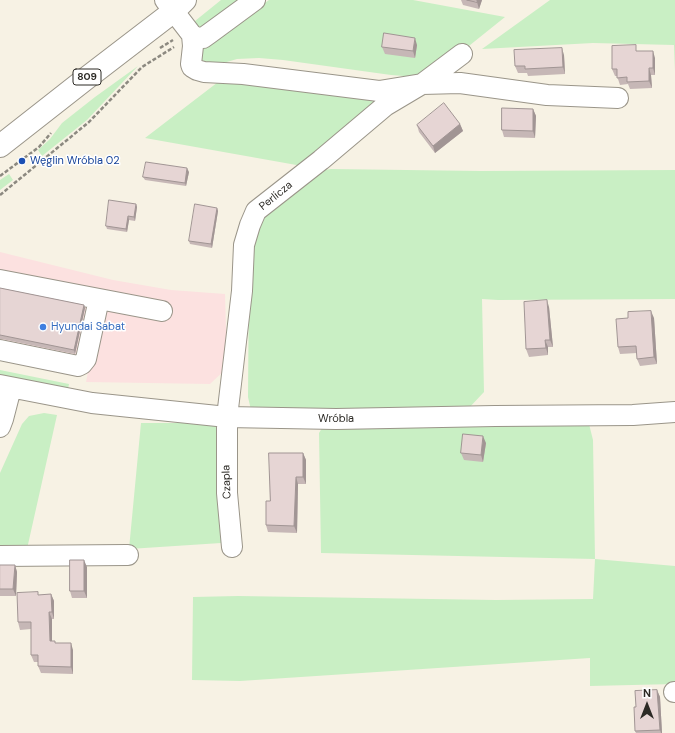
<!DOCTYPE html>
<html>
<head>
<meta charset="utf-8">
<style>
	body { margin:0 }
	#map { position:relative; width:675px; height:733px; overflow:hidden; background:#f7f2e4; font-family:"DM Sans",sans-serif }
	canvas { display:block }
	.north { position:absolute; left:627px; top:685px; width:40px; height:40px; -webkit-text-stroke:3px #fff; paint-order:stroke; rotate:0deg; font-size:11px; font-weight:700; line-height:16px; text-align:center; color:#2c2a25 }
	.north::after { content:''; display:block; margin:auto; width:14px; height:18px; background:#2c2a25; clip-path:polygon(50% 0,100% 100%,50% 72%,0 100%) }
</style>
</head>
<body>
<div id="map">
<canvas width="675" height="733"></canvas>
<div class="north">N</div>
</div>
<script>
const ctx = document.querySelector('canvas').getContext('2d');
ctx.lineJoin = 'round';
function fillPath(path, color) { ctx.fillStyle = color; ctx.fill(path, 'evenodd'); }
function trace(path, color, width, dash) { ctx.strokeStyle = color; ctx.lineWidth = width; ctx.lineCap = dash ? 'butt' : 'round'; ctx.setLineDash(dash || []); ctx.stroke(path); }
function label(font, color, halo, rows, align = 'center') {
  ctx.font = font + ' "DM Sans",sans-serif'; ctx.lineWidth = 3; ctx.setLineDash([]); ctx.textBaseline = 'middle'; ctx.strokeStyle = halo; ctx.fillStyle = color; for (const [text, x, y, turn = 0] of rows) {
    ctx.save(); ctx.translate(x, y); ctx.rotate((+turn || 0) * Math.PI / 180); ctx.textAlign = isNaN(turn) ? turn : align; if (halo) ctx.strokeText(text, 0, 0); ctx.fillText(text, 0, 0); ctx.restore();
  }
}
const commercial = new Path2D(`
	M0 252 113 280 171 290 225 294 227 368 210 384 86 382 88 372 0 354Z`);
const green = new Path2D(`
	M221 0H242L200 29 195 23V21Z
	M269 0H413L505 17 429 78 391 75 283 60 259 58 237 59 220 64 207 62 201 60 200 52 204 46Z
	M550 0H675V71L674 45 593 43 482 49Z
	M138 66 87 120 42 156 38 150 50 139 62 123 95 97Z
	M222 79 373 96 375 106 302 166 145 138Z
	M331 169 481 171 675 170V299L498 300 482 299 484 392 468 409 251 410 248 397 249 271 257 231 263 217 318 171Z
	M9 174 13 180 0 190V180Z
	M0 370 69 384 68 389 13 378 0 374Z
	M44 413 57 415 27 549H0V473L22 424 29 416Z
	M141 423H219L221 543 129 549Z
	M589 424 593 440 595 559 675 566V684L590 686V658L240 681 192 680 193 597 238 596 496 600 593 599 595 559 321 553 319 433 324 425Z`);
const path = new Path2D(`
	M160 48 173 40
	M0 176 39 147 51 133
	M0 195 89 122 142 67 174 47`);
const minor = new Path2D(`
	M165 0 192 35 198 38H203L210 33 255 0
	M192 35 193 46 191 64 192 67 197 70 204 72 243 74 379 91 422 84 460 83 547 95 618 98
	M0 280 162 311
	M0 350 78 366 82 364 86 359 99 299
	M0 385 92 403 227 417 336 419 495 416 633 415 675 412
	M0 427 3 419 11 388
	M232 547 227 493V417L242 291 244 245 250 225 256 211 321 160 385 106 422 84 462 54
	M0 556 128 555
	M674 692H675`);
const major = new Path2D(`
	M0 146 88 77 174 11 185 0`);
const wall = new Path2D(`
	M461 0H482L479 9 463 5Z
	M417 45 415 58 385 54 382 47Z
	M638 51 655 58V75H651L652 88 630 89 628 84 620 85 617 76H615L612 69Z
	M564 55 565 74 528 76 527 73H518L515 66Z
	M533 109 536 116 535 138 504 137 502 130Z
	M460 124 463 131 435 153 419 132 417 125Z
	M189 172 186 186 145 180 143 177Z
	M136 204 137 207 135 221 129 220 127 232 107 229 106 226Z
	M217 208 218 211 212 248 190 244 189 241Z
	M0 288 84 305 85 308 75 354 2 339H0Z
	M549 307 553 347H548V355L529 357 526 349Z
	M654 318 657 364 640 366 637 359V353L620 354 618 347Z
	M486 443 483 462 464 460 461 453Z
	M303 453 306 460V484H298L297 533 268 532 266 525 270 501Z
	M0 565H15L17 572 16 596H0Z
	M87 567V598H72L70 591Z
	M51 594 54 601V619H52V641L55 643 73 650V674L41 673 38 666V662H34L31 655V629L20 630 18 622 39 595Z
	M657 690 660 697 662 733H636L635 731 636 707Z`);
const shadedWall = new Path2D(`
	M477 0H482L479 9 477 2Z
	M415 38 417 45 415 58 413 51Z
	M562 48 564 55 565 74 563 67Z
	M653 51 655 58V75L653 68Z
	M649 68 651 75 652 88 649 81Z
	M533 109 536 116 535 138 533 131Z
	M460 124 463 131 435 153 433 146Z
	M187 168 189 172 186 186 185 183Z
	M136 204 137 207 135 221 134 217Z
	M217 208 218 211 212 248 211 244Z
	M128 216 129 220 127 232 126 229Z
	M547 300 549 307 553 347 550 340Z
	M84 305 85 308 75 354 74 350Z
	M651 311 654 318 657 364 654 357Z
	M545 340 548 347V355L546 348Z
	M483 436 486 443 483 462 481 455Z
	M303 453 306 460V484L303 477Z
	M296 477 298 484 297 533 294 526Z
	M84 560 87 567V598L84 591Z
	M15 565 17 572 16 596 13 589Z
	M51 594 54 601V619L52 612Z
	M49 612 52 619V648L50 641Z
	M71 643 73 650V674L71 667Z
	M657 690 660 697 662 733H661L660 730Z`);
const building = new Path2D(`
	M467 0H477V2Z
	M384 33 415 38 413 51 382 47Z
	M636 45V51H653V68H649V81L627 82V77L617 78V69H612V46Z
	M562 48 563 67 525 69V66H515L514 50Z
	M444 103 460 124 433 146 417 125Z
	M502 108 533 109V131L502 130Z
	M146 162 187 168 185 183 143 177Z
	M109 200 136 204 134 217 128 216 126 229 106 226Z
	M195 204 217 208 211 244 189 241Z
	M0 288 84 305 74 350 0 335Z
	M547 300 550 340H545L546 348 526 349 524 302Z
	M651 311 654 357 637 359 636 346 618 347 616 319 628 318V312Z
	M463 434 483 436 481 455 461 453Z
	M269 453H303V477H296L294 526 266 525V501H270Z
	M70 560H84V591H70Z
	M0 565H15L13 589H0Z
	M38 592V595L51 594 52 612H49L50 641H55V643H71V667L38 666V655H31V622H18L17 593Z
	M657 690 660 730 635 731 634 707H636L635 691Z`);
const markers = [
	[22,161,4,"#1a4fb4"],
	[43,327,4,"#3f7fe0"]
];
const shields = [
	[87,77,28]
];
const shieldNames = [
	["809",87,77]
];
const transitNames = [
	["Węglin Wróbla 02",30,161]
];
const streetNames = [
	["Perlicza",276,196,-39],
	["Wróbla",336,419],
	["Czapla",227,482,-92]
];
const shopNames = [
	["Hyundai Sabat",51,327]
];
fillPath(commercial, '#fce1e0');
fillPath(green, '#c9efc4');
trace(minor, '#9a9589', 22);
trace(major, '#9a9589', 24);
trace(path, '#8c8980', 2.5, [4, 2]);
trace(minor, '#fff', 20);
trace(major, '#fff', 22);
fillPath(wall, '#c6b7b6');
fillPath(shadedWall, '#a19594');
fillPath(building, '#e6d5d4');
trace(building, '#a19594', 1);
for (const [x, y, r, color] of markers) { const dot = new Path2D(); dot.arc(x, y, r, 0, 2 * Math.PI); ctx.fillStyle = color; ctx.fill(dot); trace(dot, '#fff', 1.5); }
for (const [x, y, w] of shields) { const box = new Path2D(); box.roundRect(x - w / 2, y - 8, w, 16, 3); ctx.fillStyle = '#fff'; ctx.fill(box); trace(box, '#2c2a25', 1); }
label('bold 10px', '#2c2a25', null, shieldNames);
label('11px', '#164399', '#fff', transitNames, 'left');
label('11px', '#2c2a25', '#fff', streetNames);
label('11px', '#366cbe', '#fff', shopNames, 'left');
</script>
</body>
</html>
